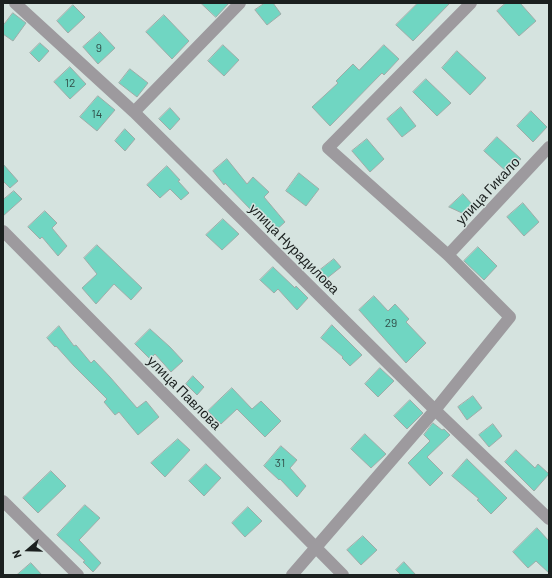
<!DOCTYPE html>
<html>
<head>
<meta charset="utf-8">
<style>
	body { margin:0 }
	#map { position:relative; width:552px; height:578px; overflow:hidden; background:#d5e3df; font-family:Barlow,sans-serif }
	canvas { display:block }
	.frame { position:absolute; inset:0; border:4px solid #1b201f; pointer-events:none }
	.north { position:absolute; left:8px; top:530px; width:40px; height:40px; -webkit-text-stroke:3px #d5e3df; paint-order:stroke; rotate:250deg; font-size:11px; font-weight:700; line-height:16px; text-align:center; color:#1b201f }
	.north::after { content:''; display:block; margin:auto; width:14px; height:18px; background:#1b201f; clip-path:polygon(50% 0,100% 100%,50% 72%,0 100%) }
</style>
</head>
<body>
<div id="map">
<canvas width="552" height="578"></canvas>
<div class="frame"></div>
<div class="north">N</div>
</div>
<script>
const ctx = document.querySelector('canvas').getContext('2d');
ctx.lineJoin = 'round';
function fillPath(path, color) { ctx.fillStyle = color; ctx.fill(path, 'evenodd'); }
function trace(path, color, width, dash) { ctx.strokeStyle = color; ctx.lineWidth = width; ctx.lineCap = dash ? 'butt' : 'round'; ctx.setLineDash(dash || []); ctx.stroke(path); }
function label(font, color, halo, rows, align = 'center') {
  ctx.font = font + ' Barlow,sans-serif'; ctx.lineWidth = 3; ctx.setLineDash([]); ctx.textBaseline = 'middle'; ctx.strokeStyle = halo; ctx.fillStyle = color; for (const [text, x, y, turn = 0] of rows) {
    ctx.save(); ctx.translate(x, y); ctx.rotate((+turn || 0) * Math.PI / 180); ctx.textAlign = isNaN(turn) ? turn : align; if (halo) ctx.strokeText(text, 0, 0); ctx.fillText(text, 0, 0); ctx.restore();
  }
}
const building = new Path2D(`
	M201 3H229L216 17Z
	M265 3H273L281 14 267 25 255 10Z
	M418 3H450L413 41 396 25Z
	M506 3H520L536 21 519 36 497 11Z
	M73 5 85 17 68 33 57 21Z
	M13 13 26 23 13 41 3 34V26Z
	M164 15 189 41 172 59 146 32Z
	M100 32 115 48 98 64 83 47Z
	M40 43 49 51 39 62 30 53Z
	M223 45 239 60 224 76 208 61Z
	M384 45 399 59 384 75 382 73 330 126 312 107 338 83 336 81 353 64 359 70Z
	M457 51 486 78 470 95 442 68Z
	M70 67 86 84 70 99 54 82Z
	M130 69 148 83 137 97 119 83Z
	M426 79 451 103 437 116 413 92Z
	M98 96 115 110 97 131 80 117Z
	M401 107 416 126 402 137 387 119Z
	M170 108 180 119 170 130 159 119Z
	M531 111 547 127 533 142 517 126Z
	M125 129 135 139 125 151 115 141Z
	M497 137 521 159 508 173 484 151Z
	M367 139 384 159 370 172 352 151Z
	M227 159 247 184 253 177 269 192 264 197 285 222 274 232 253 208 251 210 225 183 224 185 213 171Z
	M3 164 18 181 10 188 3 181Z
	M167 166 180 180 178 181 189 193 181 200 170 189 160 198 147 185Z
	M299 173 319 189 306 206 286 191Z
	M14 191 22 199 3 216V200Z
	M463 194 472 204 462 213 449 207Z
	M523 203 539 222 524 236 507 217Z
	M45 211 57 223 52 228 67 246 58 256 42 237 40 239 28 227Z
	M223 219 239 234 222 250 206 235Z
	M97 245 142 288 131 300 114 284 96 304 82 288 97 274 84 258Z
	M478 247 497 266 484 280 464 261Z
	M334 259 341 267 321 283 315 274Z
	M273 267 295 288 296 286 308 298 297 310 278 289 274 293 260 280Z
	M374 296 388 311 395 304 409 319 406 322 426 343 406 363 359 310Z
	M332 325 362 355 350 366 342 358 343 357 321 338Z
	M59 326 74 346 76 345 91 363 94 360 110 377 137 408 146 401 159 417 138 435 119 412 115 415 104 402 107 399 74 366 56 346 55 347 47 338Z
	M150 329 170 347 183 361 171 372 155 354 150 359 135 344Z
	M380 368 394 381 378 397 365 384Z
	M193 376 204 387 197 395 186 384Z
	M232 388 252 409 261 401 281 421 265 437 237 409 221 424 208 411Z
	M473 396 482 408 467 420 458 407Z
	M410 400 423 413 407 429 394 416Z
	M433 423 442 430 444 429 450 435 427 457 443 473 430 486 408 463 430 441 424 435Z
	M493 424 502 436 489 447 479 435Z
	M365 434 386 454 371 468 351 449Z
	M178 439 190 450 165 477 151 463Z
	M281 446 297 460 290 468 306 486 297 497 280 479 279 480 264 466Z
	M516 450 535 468 538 464 549 474 534 491 505 462Z
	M467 459 507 498 491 514 477 500 479 499 452 476Z
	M206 464 221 478 204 496 189 481Z
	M51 471 66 486 38 513 23 498Z
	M85 505 100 518 79 540 101 563 93 572 83 562 85 561 57 535Z
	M248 507 262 521 245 537 232 523Z
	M537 528 549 541V573L536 561 528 568 513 552Z
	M363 536 377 550 361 565 347 550Z
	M404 562 416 575H401L396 570Z
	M31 563 42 575H17Z`);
const street = new Path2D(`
	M15 3 134 112 435 410 549 519
	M134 112 240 3
	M3 231 343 575
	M448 255 549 147
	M3 501 78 575
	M292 575 435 410 510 317 448 255 328 148 471 3`);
const numberNames = [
	["9",99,48],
	["12",70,83],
	["14",97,114],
	["29",391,323],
	["31",280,463]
];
const streetNames = [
	["улица Гикало",488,191,-47],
	["улица Нурадилова",294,249,45],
	["улица Павлова",184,393,45]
];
fillPath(building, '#70d6c2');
trace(building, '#9eaca8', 1);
trace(street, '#9d9a9e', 12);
label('12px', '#304e48', null, numberNames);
label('14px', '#1b201f', '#d5e3df', streetNames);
</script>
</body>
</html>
